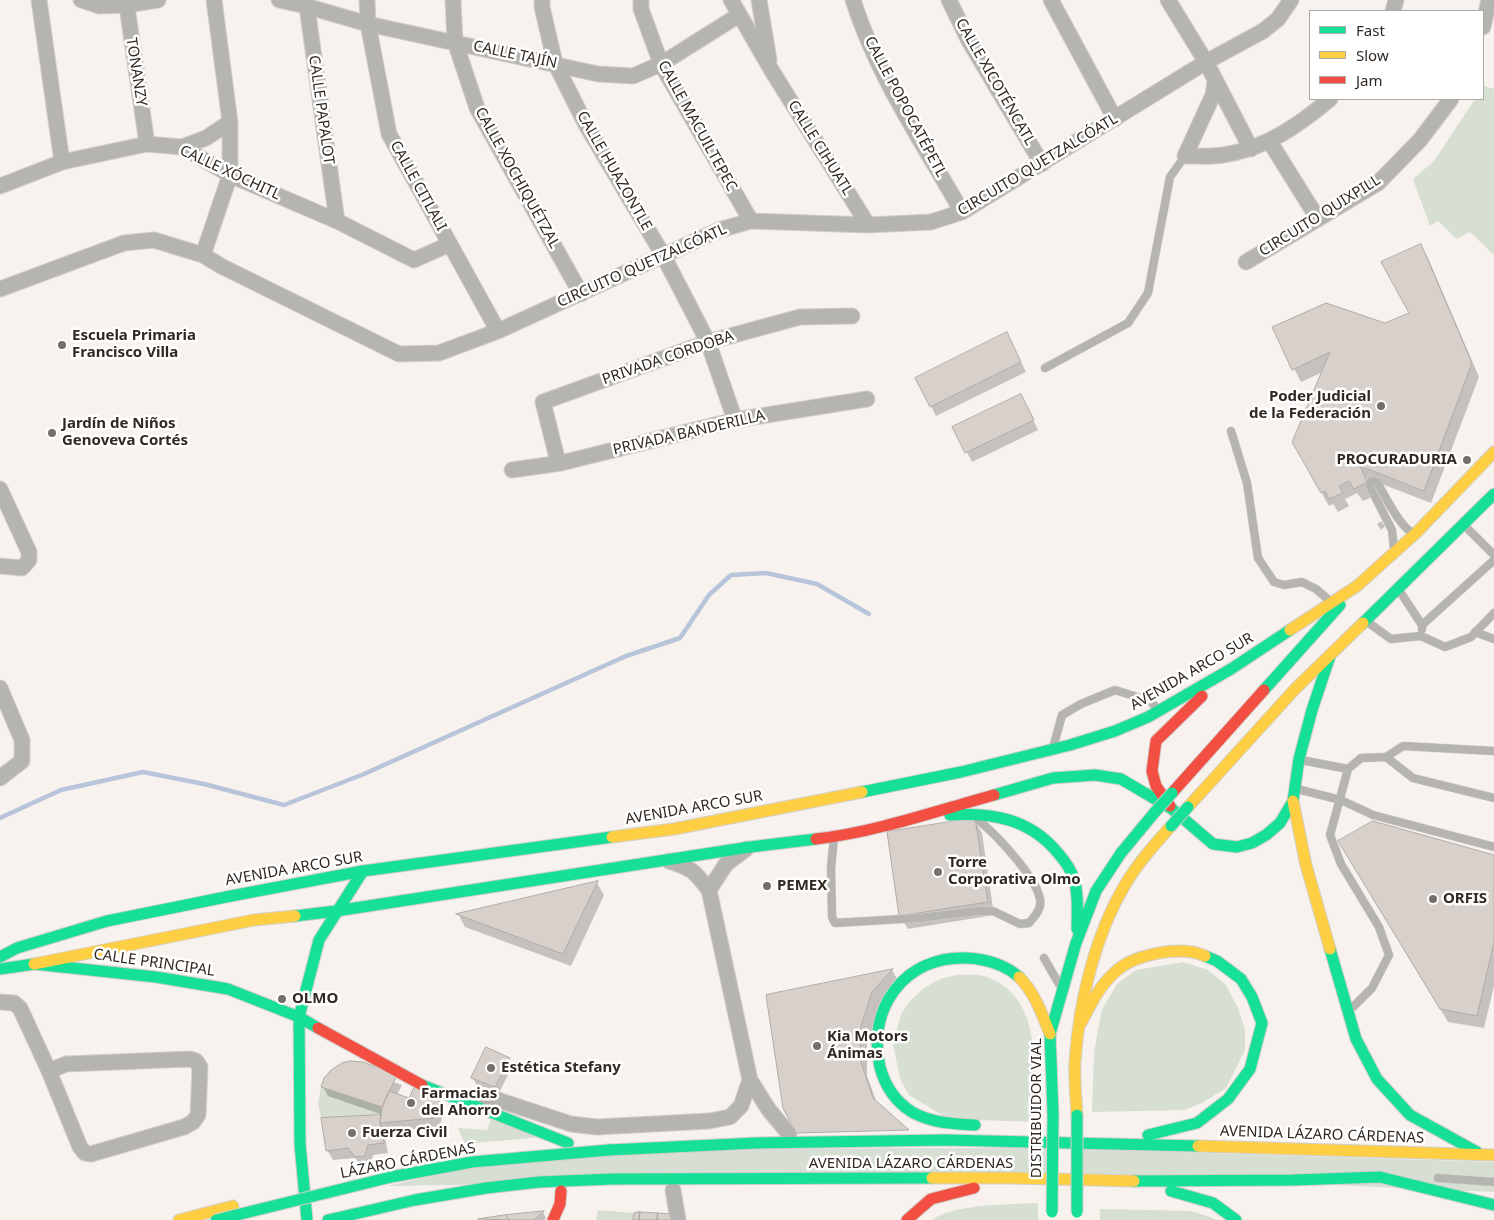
<!DOCTYPE html>
<html>
<head>
<meta charset="utf-8">
<style>
	body { margin:0 }
	#map { position:relative; width:1494px; height:1220px; overflow:hidden; background:#f7f2ee; font-family:"Noto Sans",sans-serif }
	canvas { display:block }
	.legend { position:absolute; left:1309px; top:10px; width:175px; height:90px; box-sizing:border-box; background:#fff; border:1px solid #ada9a6; margin:0; padding:6px 9px; list-style:none; font-size:15px; color:#312821 }
	.legend li { display:flex; align-items:center; gap:10px; height:25px }
	.legend b { width:25px; border:1px solid #ada9a6 }
</style>
</head>
<body>
<div id="map">
<canvas width="1494" height="1220"></canvas>
<ul class="legend">
<li><b style="height:6px;background:#16e098"></b>Fast</li>
<li><b style="height:6px;background:#ffcf43"></b>Slow</li>
<li><b style="height:6px;background:#f24e42"></b>Jam</li>
</ul>
</div>
<script>
const c = document.querySelector('canvas').getContext('2d');
c.lineJoin = 'round';
function paint(path, color) {
  c.fillStyle = color;
  c.fill(path, 'evenodd');
}
function trace(path, color, width, dash) {
  c.strokeStyle = color;
  c.lineWidth = width;
  c.lineCap = dash ? 'butt' : 'round';
  c.setLineDash(dash || []);
  c.stroke(path);
}
function drawText(font, color, halo, rows, align = 'center') {
  c.font = font + ' "Noto Sans",sans-serif';
  c.lineWidth = 5;
  c.setLineDash([]);
  c.textBaseline = 'middle';
  c.strokeStyle = halo;
  c.fillStyle = color;
  for (const [text, x, y, turn = 0] of rows) {
    c.save();
    c.translate(x, y);
    c.rotate((+turn || 0) * Math.PI / 180);
    c.textAlign = isNaN(turn) ? turn : align;
    if (halo) c.strokeText(text, 0, 0);
    c.fillText(text, 0, 0);
    c.restore();
  }
}
paint(new Path2D(`
	M1484,86L1494,89V255L1470,232L1457,239L1438,221L1430,226L1413,179L1434,161L1475,99H1483Z
	M1183,962L1208,970L1226,985L1238,1008L1245,1029V1050L1226,1088L1202,1103L1185,1110L1092,1112L1094,1052L1102,1009L1117,984L1136,970Z
	M956,975C964,975 972,974 979,975C1045,990 1034,1070 1034,1122L948,1119L909,1095L900,1079L893,1044L901,1014L910,1001L924,988L940,979Z
	M321,1087L382,1107L381,1115L321,1118L318,1103Z
	M493,1113L541,1137L465,1144L458,1128L487,1130Z
	M1047,1148V1175L387,1186L552,1149Z
	M1082,1149L1494,1162V1192L1082,1174Z
	M1038,1203V1220H932C956,1203 1008,1205 1038,1203Z
	M1100,1209L1191,1211L1213,1218L1216,1220H1100Z
	M598,1210L634,1213L633,1220H596Z`), '#d7ded2');
paint(new Path2D(`
	M1420,245L1428,258L1479,377L1431,503L1366,478L1374,496L1363,501L1357,493L1345,499L1349,506L1338,512L1333,504L1329,506L1293,442L1323,372L1301,382L1273,328L1385,324L1411,314Z
	M1012,344L1026,372L936,416L931,406Z
	M1026,405L1038,430L972,462L954,427Z
	M1381,521L1385,526L1381,530L1377,524Z
	M974,820L982,833L994,915L908,929L900,916Z
	M1347,854L1494,856V986L1484,1028L1448,1022Z
	M597,883L604,895L571,966L465,927L458,914Z
	M892,970L899,982L867,1043V1076L877,1103L768,996Z
	M509,1059L513,1065L499,1093L476,1084L473,1078Z
	M342,1064L402,1085L397,1095L409,1100L439,1099L445,1109L439,1127L384,1132L388,1153L373,1155L370,1165L362,1166L355,1158L333,1160L327,1150L386,1116L328,1096L323,1087Z
	M543,1212L546,1218L544,1220H483Z`), '#0003');
trace(new Path2D(`
	M0,818L61,790L143,772L204,784L284,805L364,774L626,656L680,638L709,595L731,575L766,573L817,584L869,614`), '#b7c4d9', 4.5);
const building = new Path2D(`
	M1421,244L1472,363L1424,491L1360,466L1367,482L1354,489L1349,481L1339,486L1343,493L1329,499L1325,491L1321,493L1292,442L1330,352L1292,370L1272,327L1326,303L1385,323L1409,313L1381,262Z
	M1007,332L1021,362L930,407L915,378Z
	M1021,394L1034,420L965,453L952,427Z
	M975,818L988,902L899,916L887,832Z
	M1373,821L1494,855V942L1477,1016L1440,1009L1338,841Z
	M598,881L563,954L456,914Z
	M893,969L872,992L860,1029L861,1062L873,1098L909,1130L796,1133L783,1108L766,995Z
	M486,1047L510,1058L495,1087L471,1078Z
	M350,1061L363,1062L397,1075L382,1107L321,1087L324,1078L331,1070L342,1063Z
	M414,1088L440,1098L434,1118L380,1123L382,1107L389,1091L409,1098Z
	M381,1115L380,1123L384,1143L368,1145L365,1156L355,1157L348,1148L326,1151L321,1118Z
	M544,1211L534,1220H509L506,1215Z
	M640,1212L639,1220H633L634,1213Z
	M640,1212L658,1213L657,1220H639Z
	M658,1213L673,1214V1220H657Z
	M506,1215L509,1220L478,1219Z`);
paint(building, '#d8d1cb');
trace(building, '#b1aaa5', 1);
const lane = new Path2D(`
	M1045,368L1128,323L1148,293L1170,177L1185,156
	M1231,431L1247,483L1258,558L1274,582L1284,585L1302,582L1316,589L1331,602
	M1464,525L1494,555
	M1394,549L1392,530L1369,485L1370,482L1374,481L1377,482C1384,494 1401,530 1414,533
	M1399,590L1422,625V629
	M1366,621L1391,639L1421,636L1445,647L1471,637L1494,613
	M1422,625L1494,560
	M1475,632L1494,639
	M1053,748L1062,715L1081,704L1115,690L1150,701L1158,709
	M1386,757L1413,778L1494,798
	M1301,760L1348,769
	M1297,789L1341,800L1373,815L1494,847
	M834,837L831,868L832,917L835,923L918,918L979,911H993L1020,924L1029,923C1035,916 1042,909 1040,899C1036,877 996,834 978,820
	M1044,958L1059,984
	M1353,1007L1372,988L1389,955L1379,927L1341,864L1330,835L1348,769L1361,758L1386,757L1403,746L1494,751
	M1438,1178L1494,1182`);
const street = new Path2D(`
	M39,0L62,162
	M81,0L99,6L126,5L158,0
	M126,0L147,144
	M279,0L306,6L368,24L598,74L633,76L661,64L739,15
	M306,0L337,221
	M367,0L368,24L389,134L498,331
	M453,0L455,42L477,108L581,294
	M542,0V7L555,63L586,125L663,255L708,342L735,420
	M641,0V9L661,64L751,221
	M731,0L772,71L868,225
	M759,0L769,60
	M853,0C877,76 923,143 962,212
	M949,0L969,41L1042,164
	M1051,0L1115,119
	M1168,0L1206,62L1251,149
	M1393,11L1396,0
	M1483,27L1489,0
	M1215,82L1213,95L1185,156C1197,156 1211,157 1223,155C1265,149 1299,125 1330,99
	M1270,142L1318,219
	M182,147L206,138L230,122
	M0,186L62,162L147,144L182,147L230,175L337,221L414,260L450,244
	M203,255L230,175V122L214,0
	M1246,262L1378,183L1420,140L1451,99
	M0,289L124,243L154,240L203,255L221,266L399,354L439,353L498,331L719,230L751,221L868,225L931,222L962,212L1206,62L1263,31L1278,19L1291,0
	M561,463L557,458L543,402L708,342L800,317L852,316
	M512,470L561,463L735,420L867,399
	M0,489L29,552V560L22,568L0,566
	M0,688L22,740V761L0,778
	M669,861C692,868 695,872 709,890L750,1080L769,1110L789,1134
	M709,890L726,864L746,849
	M0,1002L14,1003L20,1008L49,1071L80,1147L85,1153L91,1154L184,1127L193,1122L198,1115L200,1067L196,1061L190,1059L66,1064L49,1071
	M475,1106L484,1100L495,1099L571,1124L597,1127L709,1121L730,1117L741,1106L750,1080
	M673,1190L678,1220`);
const fast = new Path2D(`
	M1363,623L1494,494
	M1264,690L1340,605
	M862,792L961,772L1070,745L1115,731L1148,717L1231,669L1290,630
	M994,795L1053,778L1095,775L1121,779L1172,809L1213,844L1237,847L1252,843L1266,835L1280,823L1293,801L1299,759L1312,710L1330,656
	M950,815C992,812 1030,819 1058,853C1064,860 1071,869 1074,879C1079,895 1077,913 1077,929
	M295,916L336,911L750,847L816,839
	M1330,949L1356,1039L1377,1079L1410,1115L1477,1152
	M0,957L17,948L107,921L231,896L363,871L612,837
	M0,969L34,964L156,977L228,989L299,1017L318,1028
	M422,1085L568,1143
	M1053,1113L1050,1034L1076,943L1096,891L1121,853L1155,812
	M975,1125C954,1124 931,1123 912,1112C896,1102 885,1086 880,1067C866,1009 905,955 967,958C986,959 1004,964 1019,977
	M1148,1135L1197,1123L1228,1099L1250,1069L1262,1023L1252,997L1241,979L1217,961L1205,956
	M609,1150L756,1143L946,1140L1198,1146
	M1134,1181L1294,1180L1380,1177L1494,1205
	M1171,1191L1213,1203L1236,1220
	M307,1220L300,1144L299,1017L319,940L363,871
	M328,1220L415,1200L486,1188L539,1182L612,1179L932,1178`);
const slow = new Path2D(`
	M1290,630L1357,586L1416,533L1494,452
	M1293,801L1306,865L1330,949
	M1188,807L1295,689L1363,623
	M612,837L674,829L862,792
	M34,964L254,920L295,916
	M1019,977C1035,993 1042,1014 1050,1034
	M1081,1023C1090,1006 1098,988 1113,974C1132,954 1180,945 1205,956
	M1077,1115C1076,1097 1074,1079 1075,1062C1079,1001 1095,935 1126,883C1139,862 1155,844 1171,826
	M1198,1146L1494,1155
	M932,1178H1012L1134,1181
	M179,1220L233,1206`);
const jam = new Path2D(`
	M1172,793L1264,690
	M1170,806L1156,786L1152,771L1156,741L1202,696
	M816,839C876,832 936,811 994,795
	M318,1028L422,1085
	M553,1220L560,1204L561,1191
	M907,1220L931,1199L974,1188`);
trace(lane, '#d3ceca', 9);
trace(street, '#d3ceca', 17);
trace(fast, '#d3ceca', 13);
trace(slow, '#d3ceca', 13);
trace(jam, '#d3ceca', 13);
trace(lane, '#b6b4b0', 8);
trace(street, '#b6b4b0', 15);
trace(fast, '#16e098', 11);
trace(slow, '#ffcf43', 11);
trace(jam, '#f24e42', 11);
const fastBridge = new Path2D(`
	M1155,812L1172,793
	M1171,826L1188,807
	M1077,1115V1212
	M1052,1212L1053,1113
	M216,1220L391,1177L472,1162L609,1150`);
trace(fastBridge, '#d3ceca', 13, []);
trace(fastBridge, '#16e098', 11);
for (const [x, y, r, color] of [
	[62,345,5,"#766f69"],
	[1381,406,5,"#766f69"],
	[52,433,5,"#766f69"],
	[1467,460,5,"#766f69"],
	[938,872,5,"#766f69"],
	[767,886,5,"#766f69"],
	[1433,899,5,"#766f69"],
	[282,999,5,"#766f69"],
	[817,1046,5,"#766f69"],
	[491,1068,5,"#766f69"],
	[411,1103,5,"#766f69"],
	[352,1133,5,"#766f69"]
]) {
  const dot = new Path2D();
  dot.arc(x, y, r, 0, 2 * Math.PI);
  c.fillStyle = color;
  c.fill(dot);
  trace(dot, '#fff', 2);
}
drawText('15px', '#312821', '#fff', [
	["CALLE TAJÍN",515,55,12],
	["TONANZY",136,72,81],
	["CALLE XICOTÉNCATL",995,82,60],
	["CALLE POPOCATÉPETL",905,107,62],
	["CALLE PAPALOT",321,110,82],
	["CALLE MACUILTEPEC",697,126,61],
	["CALLE CIHUATL",820,148,58],
	["CIRCUITO QUETZALCÓATL",1038,165,-31],
	["CALLE HUAZONTLE",614,171,60],
	["CALLE XÓCHITL",230,173,25],
	["CALLE XOCHIQUÉTZAL",517,178,61],
	["CALLE CITLALI",418,186,61],
	["CIRCUITO QUIXPILL",1320,216,-32],
	["CIRCUITO QUETZALCÓATL",642,266,-24],
	["PRIVADA CORDOBA",668,358,-19],
	["PRIVADA BANDERILLA",689,433,-13],
	["AVENIDA ARCO SUR",1192,672,-30],
	["AVENIDA ARCO SUR",694,808,-10],
	["AVENIDA ARCO SUR",294,869,-10],
	["CALLE PRINCIPAL",154,963,8],
	["DISTRIBUIDOR VIAL",1037,1108,-90],
	["AVENIDA LÁZARO CÁRDENAS",1322,1135,2],
	["LÁZARO CÁRDENAS",408,1161,-11],
	["AVENIDA LÁZARO CÁRDENAS",911,1164]
]);
drawText('bold 15px', '#312821', '#fff', [
	["Escuela Primaria",72,336],
	["Francisco Villa",72,353],
	["Poder Judicial",1371,397,"right"],
	["de la Federación",1371,414,"right"],
	["Jardín de Niños",62,424],
	["Genoveva Cortés",62,441],
	["PROCURADURIA",1457,460,"right"],
	["Torre",948,863],
	["Corporativa Olmo",948,880],
	["PEMEX",777,886],
	["ORFIS",1443,899],
	["OLMO",292,999],
	["Kia Motors",827,1037],
	["Ánimas",827,1054],
	["Estética Stefany",501,1068],
	["Farmacias",421,1094],
	["del Ahorro",421,1111],
	["Fuerza Civil",362,1133]
], 'left');
</script>
</body>
</html>
